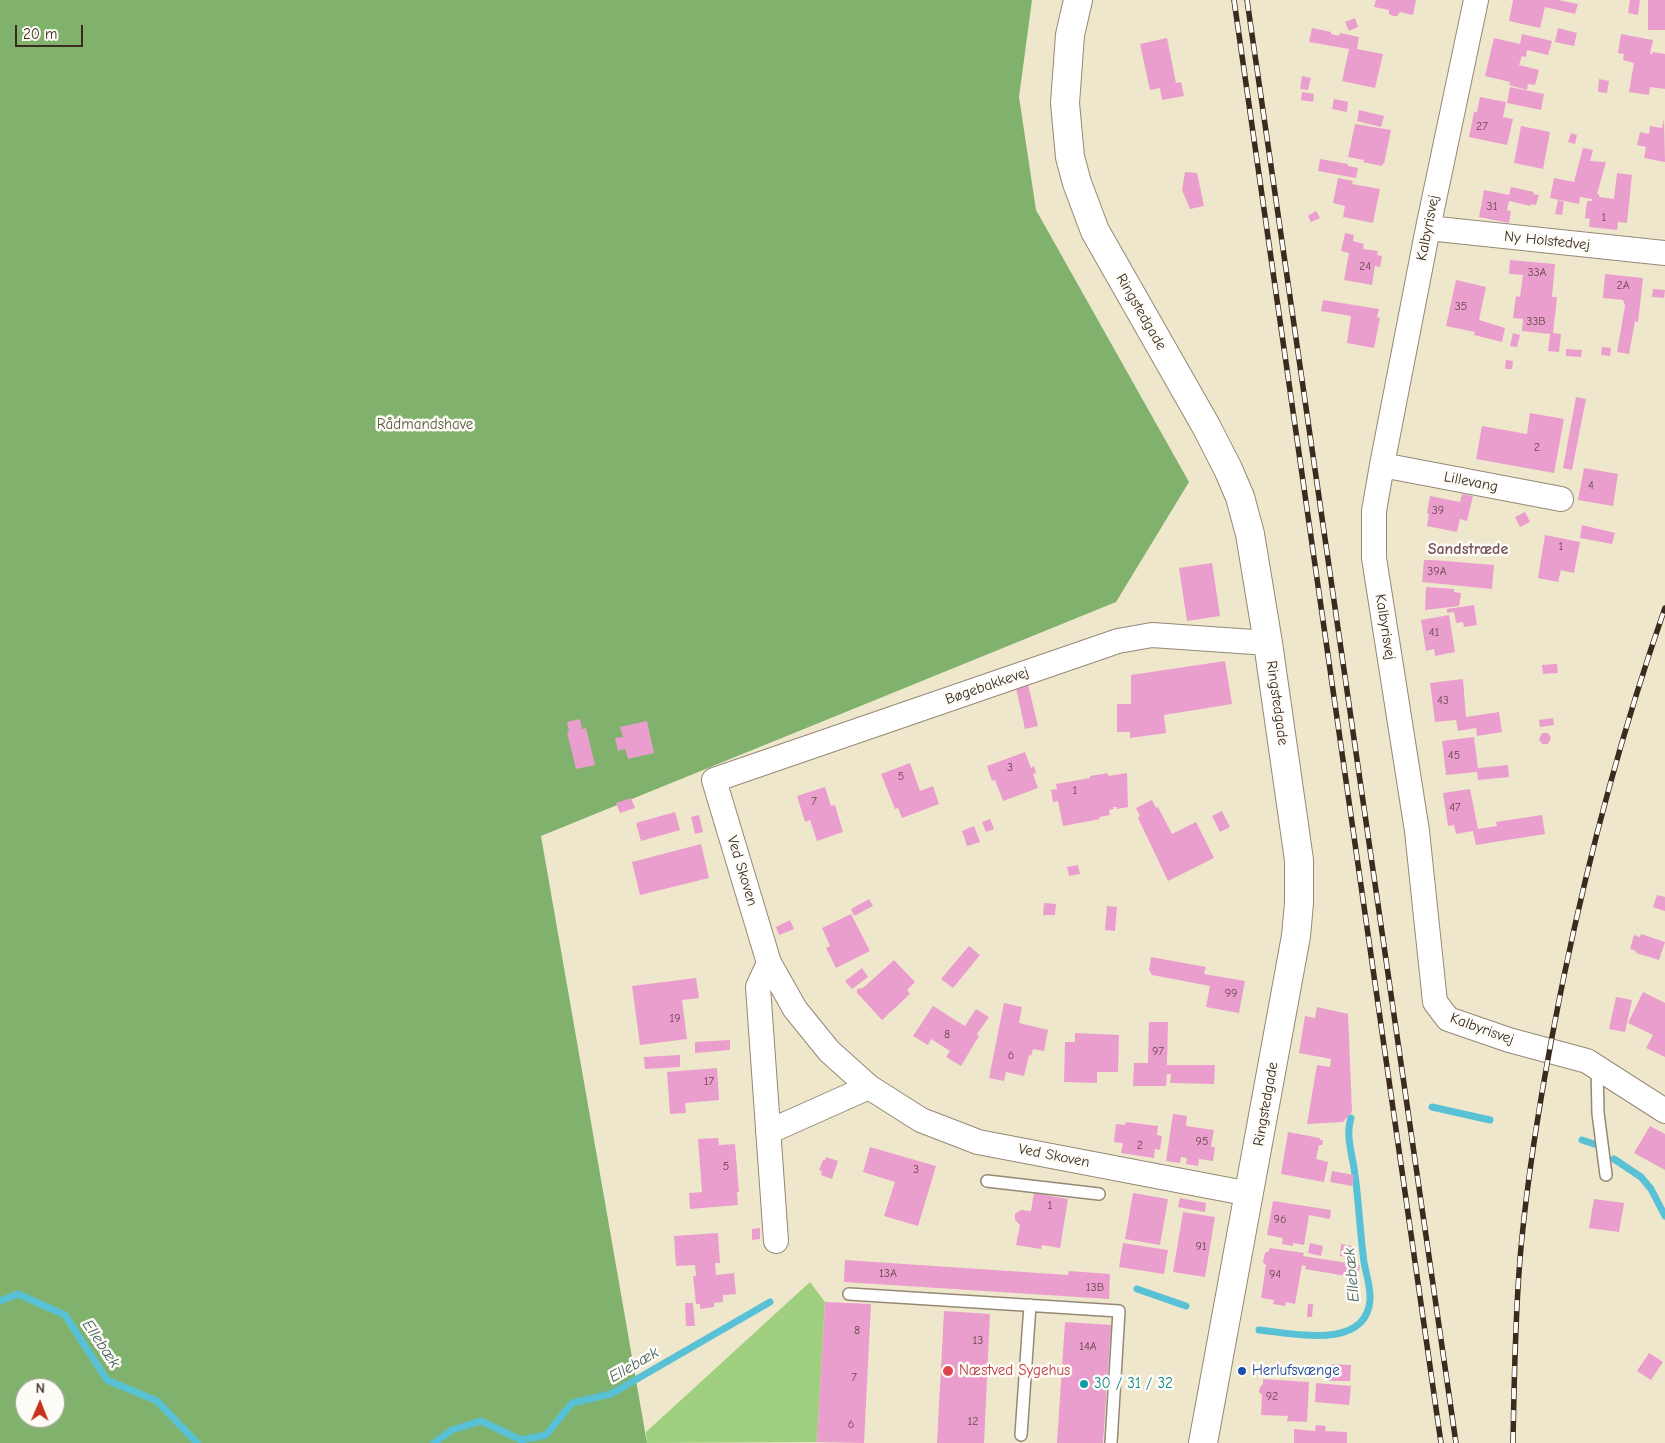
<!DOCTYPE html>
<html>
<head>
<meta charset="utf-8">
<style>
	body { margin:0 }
	#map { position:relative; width:1665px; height:1443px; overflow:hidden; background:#efe7cc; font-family:"Comic Neue",sans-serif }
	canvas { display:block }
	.north { position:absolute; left:15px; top:1378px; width:50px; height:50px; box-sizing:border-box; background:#fdfcf7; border:1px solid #afa8a0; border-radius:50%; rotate:1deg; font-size:14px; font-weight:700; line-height:20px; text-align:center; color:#3b2a1e }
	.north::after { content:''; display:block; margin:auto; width:18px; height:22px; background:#c8321e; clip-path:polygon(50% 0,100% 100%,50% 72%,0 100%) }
	.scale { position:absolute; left:15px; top:25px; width:68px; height:22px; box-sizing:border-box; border:2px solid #3b2a1e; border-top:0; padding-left:6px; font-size:15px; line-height:18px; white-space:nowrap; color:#3b2a1e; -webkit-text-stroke:4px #fdfcf7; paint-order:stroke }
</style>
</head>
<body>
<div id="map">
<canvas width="1665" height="1443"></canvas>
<div class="north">N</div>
<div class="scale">20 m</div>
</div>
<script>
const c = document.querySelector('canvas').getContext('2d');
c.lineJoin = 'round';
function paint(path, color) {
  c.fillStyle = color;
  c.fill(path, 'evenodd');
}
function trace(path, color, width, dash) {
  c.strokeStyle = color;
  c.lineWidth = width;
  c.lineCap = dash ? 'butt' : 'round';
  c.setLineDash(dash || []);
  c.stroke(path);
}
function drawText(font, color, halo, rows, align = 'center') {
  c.font = font + ' "Comic Neue",sans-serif';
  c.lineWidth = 5;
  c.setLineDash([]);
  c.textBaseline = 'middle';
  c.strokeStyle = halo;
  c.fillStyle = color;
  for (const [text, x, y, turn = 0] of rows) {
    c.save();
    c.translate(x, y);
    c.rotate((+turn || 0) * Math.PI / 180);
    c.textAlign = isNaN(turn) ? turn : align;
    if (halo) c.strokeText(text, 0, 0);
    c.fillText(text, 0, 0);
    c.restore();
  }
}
paint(new Path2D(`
	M810,1282L825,1302L817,1442L647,1443L646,1432Z`), '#a0d07f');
paint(new Path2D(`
	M0,0H1032L1019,97L1036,210L1189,482L1116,602L541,836L647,1443H0ZM25,1388H55V1418H25Z`), '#80b26e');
trace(new Path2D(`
	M1432,1107L1490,1120
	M1582,1140L1594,1144
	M1614,1159L1641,1177L1651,1189L1665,1216
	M1137,1289L1186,1306
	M0,1301L18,1294L65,1315L107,1380L157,1401L197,1443
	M1259,1330C1292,1333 1366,1351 1370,1300C1371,1288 1366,1274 1364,1262C1360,1233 1359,1204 1355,1175C1353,1157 1345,1135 1351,1118
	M434,1443L452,1430L481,1421L521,1440L546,1435L572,1403L611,1394L770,1302`), '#59c1d6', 7);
paint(new Path2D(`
	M1376,0H1416L1413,15L1400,12L1397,16H1393L1389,14V10L1374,7Z
	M1513,0H1558L1578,4L1575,14L1545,7L1540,28L1509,21Z
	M1630,0H1640L1638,15L1628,13Z
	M1648,0H1665V30H1648Z
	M1355,18L1358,27L1349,31L1345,22Z
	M1312,28L1331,32V34L1339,36L1340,33L1359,37L1357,49L1383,54L1375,88L1342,81L1349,49L1309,42Z
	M1558,28L1577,33L1574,46L1555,42Z
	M1522,34L1552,41L1548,55L1527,50L1526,57L1522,56L1519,65L1539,70L1535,85L1528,84L1527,90L1509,85L1510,82L1485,76L1494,38L1520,44Z
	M1621,34L1653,40L1650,54H1652L1653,52L1665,54V89L1650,87L1649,95L1629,92L1634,63L1623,60L1624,54L1618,53Z
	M1167,38L1176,83L1181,82L1184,96L1162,100L1160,88L1150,90L1140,44Z
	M1302,76L1311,78L1308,90L1300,89Z
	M1599,79L1609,81L1607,93L1598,92Z
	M1510,87L1544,94L1541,110L1507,103Z
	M1302,92L1314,94L1313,102L1301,100Z
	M1480,97L1506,102L1503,117L1513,119L1507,145L1469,137L1474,112H1477Z
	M1334,99L1348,102L1347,112L1332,109Z
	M1359,110L1384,116L1381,127L1357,121Z
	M1664,119L1665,162L1644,158L1646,147L1637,145L1640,132L1649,134L1650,126L1662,128Z
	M1355,124L1391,130L1384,164L1383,163L1382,166L1363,162L1364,160L1348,157Z
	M1521,126L1550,132L1543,169L1514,163Z
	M1571,133L1577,135L1575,144L1568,142Z
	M1583,148L1593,150L1590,161L1606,162L1597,194H1599V197L1614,199L1617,173L1632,175L1627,223L1618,222L1617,230L1589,227L1590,219L1585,218L1587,201H1592V199L1580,197L1579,204L1550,198L1554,178L1574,182Z
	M1320,159L1348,164V166L1358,168L1356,178L1318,171Z
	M1185,172L1197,173L1204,206L1190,209L1182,190Z
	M1338,178L1353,181L1352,184L1380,189L1373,223L1343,217L1345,206L1333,203Z
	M1511,187L1534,192L1533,194L1539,195L1536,205L1531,204V206L1509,201L1507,210L1511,211L1509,223L1479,217L1484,190L1509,195Z
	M1558,200L1564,202L1562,215L1555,214Z
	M1316,211L1320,218L1311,222L1308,216Z
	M1345,233L1354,235L1353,241L1364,244L1363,249L1378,251L1377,255L1382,256L1380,267L1375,266L1372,285L1344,280L1349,253L1341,251Z
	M1510,260L1555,264L1552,297H1557L1553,333L1561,334L1559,352L1548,351L1550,334L1522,331L1523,319L1513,318L1516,296L1520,297L1523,275L1509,274Z
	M1605,274L1643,278L1638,322L1635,321L1629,354L1617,352L1625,306L1623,300L1603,298Z
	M1456,280L1486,287L1479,320L1505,328L1502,342L1474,335L1475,332L1446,326Z
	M1653,289L1665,290L1664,298L1652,297Z
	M1323,300L1379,309L1377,317L1380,318L1374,348L1347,343L1351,316L1321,311Z
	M1513,333L1520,335L1517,347L1510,346Z
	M1602,347L1611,348L1610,356L1601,355Z
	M1566,349L1582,350L1581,357L1566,356Z
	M1506,360L1513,361L1512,369H1505Z
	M1576,397L1586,399L1572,470L1563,468Z
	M1530,413L1564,419L1554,473L1476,459L1482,426L1527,434Z
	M1584,468L1618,474L1613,506L1578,500Z
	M1462,494L1473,496L1467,521L1460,519L1457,532L1427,526L1429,514L1427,513L1430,496L1460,502Z
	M1525,512L1530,522L1520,527L1515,517Z
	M1582,525L1615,533L1612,544L1580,538Z
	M1545,535L1580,542L1574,573L1561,570L1558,582L1538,578Z
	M1424,560H1432L1494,565L1492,589L1422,582Z
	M1212,563L1220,616L1187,621L1179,568Z
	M1426,587L1454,589V592L1461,593L1459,606L1425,610Z
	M1474,605L1477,625L1464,627L1463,622L1456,623L1454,612L1447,613V609Z
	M1449,615L1455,652L1435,656L1434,649L1426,651L1421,620Z
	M1225,661L1232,704L1164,715L1166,733L1130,738V732H1117V704H1131V675Z
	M1557,664L1558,673L1543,674L1542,665Z
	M1463,679L1466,717L1499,712L1502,732L1477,736L1476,728L1458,731L1456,720L1435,722L1430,683Z
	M1028,685L1038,726L1025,729L1016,688Z
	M1553,718L1554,725L1540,727L1539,720Z
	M580,719L582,729L586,728L595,765L576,769L567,732H569L567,722Z
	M647,721L654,753L628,759L625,749L618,751L615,738L623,737L620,727Z
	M1542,733H1548L1551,738L1548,744H1542L1539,739Z
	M1474,737L1478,768L1508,765L1509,777L1478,780L1477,772L1446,775L1442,741Z
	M1025,752L1031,768L1034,766L1036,773L1033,774L1038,788L1003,801L995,780L992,781L987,766Z
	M910,763L920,791L933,786L939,804L902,818L898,808L895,809L881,774Z
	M1108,773V776L1127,773L1128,807L1117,809V807H1113L1114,809L1109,810L1110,815L1099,817L1100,819L1063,826L1058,801L1053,802L1051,790L1057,789L1056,784L1090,778V776Z
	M825,787L831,806L835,805L843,832L817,841L810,820L805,822L797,796Z
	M1470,789L1478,829L1497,826L1496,822L1542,815L1545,834L1476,845L1473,831L1456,834L1454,825L1448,826L1443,793Z
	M631,798L635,808L620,813L616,803Z
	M1152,800L1156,808L1158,807L1172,834L1196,822L1214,858L1168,881L1138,818L1140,816L1136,808Z
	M1222,811L1230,827L1220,832L1212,816Z
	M675,812L680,830L641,841L636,823Z
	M699,815L703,832L695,834L691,817Z
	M990,819L994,829L986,832L982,822Z
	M974,826L980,842L967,846L962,831Z
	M701,844L709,878L640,895L632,862Z
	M1078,865L1080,874L1069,876L1067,867Z
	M1657,895L1665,897V911L1653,907Z
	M869,899L873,906L854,916L851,909Z
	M1044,903L1056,904L1055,915H1043Z
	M1107,906L1117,907L1115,931L1105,930Z
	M851,914L870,951L836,968L826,948L830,946L822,928Z
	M790,920L794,929L779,935L776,927Z
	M1641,934L1665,942L1659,960L1636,953V951L1630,949L1634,935L1640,937Z
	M969,946L980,955L953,988L941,979Z
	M1151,957L1206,967L1204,974L1245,981L1239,1013L1206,1007L1210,986L1152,975L1149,970Z
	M894,960L915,982L907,990L910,994L882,1020L857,993V989L863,988Z
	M862,968L868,977L852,989L845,981Z
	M696,978L699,998L682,1000L687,1039L640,1045L632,986Z
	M1643,992L1665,1003V1057L1646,1048L1653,1035L1628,1023Z
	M1616,997L1632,1000L1625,1032L1609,1029Z
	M1004,1003L1022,1007L1019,1023L1048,1030L1044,1051L1033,1049L1031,1056L1029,1055L1024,1076L1006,1072L1004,1081L989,1078Z
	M933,1006L965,1026L976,1009L989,1017L977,1034L979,1036L961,1066L946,1057L950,1051L931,1039L928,1045L913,1036Z
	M1317,1007L1348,1014L1352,1112L1343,1122L1307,1124L1317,1065L1330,1067L1331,1059L1299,1053L1305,1016L1315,1018Z
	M1149,1022H1168L1167,1065H1215L1214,1084L1170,1083L1171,1074H1167L1166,1086H1133L1134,1063H1148Z
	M1075,1033L1119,1035L1118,1072H1097V1083L1064,1082L1065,1042H1075Z
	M730,1040V1050L695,1053V1042Z
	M680,1055V1067L645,1069L644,1057Z
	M717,1068L719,1100L685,1103L686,1113L670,1114L667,1072Z
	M1173,1114L1187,1116L1186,1126L1214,1130L1211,1147H1215L1213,1161L1199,1159L1198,1166L1186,1164L1187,1158L1181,1157L1180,1163L1166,1161Z
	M1126,1122L1158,1126L1157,1135L1162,1136L1160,1150L1155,1149L1154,1158L1121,1153L1123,1143L1114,1142L1116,1124L1125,1125Z
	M1650,1126L1665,1134V1170L1634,1153Z
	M1288,1132L1320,1138V1140H1323L1322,1145H1319L1316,1159L1328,1162L1324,1182L1281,1174Z
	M718,1138L719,1145L735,1144L739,1192H737L738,1205L690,1209L689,1193L702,1192L698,1139Z
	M870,1147L936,1166L918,1226L884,1216L895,1182L863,1172Z
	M826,1157L838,1161L832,1179L821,1175L822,1171L819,1170L823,1160H825Z
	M1332,1171L1354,1175L1352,1186L1330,1182Z
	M1034,1193L1068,1199L1060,1248L1042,1245L1041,1249L1016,1245L1020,1225L1015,1220V1214L1021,1210L1031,1211Z
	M1133,1193L1168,1199L1160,1245L1125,1239Z
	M1180,1198L1206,1203L1205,1212L1178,1207Z
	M1594,1199L1624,1203L1619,1232L1589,1228Z
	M1273,1201L1331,1210L1330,1219L1309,1215L1304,1245L1293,1243V1246L1282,1244L1283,1238L1267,1235Z
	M1183,1212L1215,1217L1205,1277L1173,1272Z
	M760,1228V1239L752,1240V1229Z
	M718,1233L720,1263H715L716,1275L734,1273L736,1294L723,1295V1302L714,1303V1307L700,1309V1304H696L693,1276H696L695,1265L676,1266L674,1236Z
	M1123,1243L1168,1250L1164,1274L1119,1267Z
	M1310,1243L1323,1246L1321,1256L1308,1253Z
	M1341,1244L1352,1246L1350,1257L1340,1256Z
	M1270,1248L1304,1253L1303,1256L1360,1265L1358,1278L1305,1269L1306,1266L1302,1265L1295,1304L1286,1302L1285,1306L1273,1304L1274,1300L1261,1298L1266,1265L1263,1262L1265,1253L1269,1251Z
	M845,1260L1068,1275L1069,1271L1110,1274L1109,1299L844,1282Z
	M825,1302L871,1304L864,1443L817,1442Z
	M685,1303H693L695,1326H686Z
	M1308,1304H1313L1312,1317H1307Z
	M944,1311L990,1314L984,1443H937Z
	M1065,1322L1111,1325L1103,1443H1057Z
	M1649,1353L1663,1362L1651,1380L1637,1371Z
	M1330,1364L1351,1365L1350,1381H1329Z
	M1263,1379L1309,1382L1307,1422L1287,1421L1288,1416L1261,1415L1262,1395L1259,1392L1260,1387L1263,1384Z
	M1316,1383L1351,1386L1349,1405L1315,1402Z
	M1316,1425L1326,1426L1325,1431L1347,1432V1443H1294V1429L1315,1431Z`), '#ea9ecd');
const service = new Path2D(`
	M1597,1068L1598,1113L1606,1175
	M987,1181L1099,1194
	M849,1294L1119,1311L1111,1443
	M1021,1435L1030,1305`);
const minor = new Path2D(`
	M1476,0L1428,228L1382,465L1374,511V558L1417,831L1435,1002L1448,1019L1509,1040L1587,1061L1665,1111
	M1428,228L1665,253
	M1382,465L1561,499
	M769,963L758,987L776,1241
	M768,1132L869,1087
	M1250,1194L978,1142L921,1120L869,1087L829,1051L795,1009L769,963L714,780L1118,641L1152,635L1268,643`);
const tertiary = new Path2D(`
	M1078,0L1070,35L1065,103L1070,157L1077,183L1095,231L1206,426L1228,469L1240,497L1250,534L1268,643L1299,860V903L1296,936L1203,1443`);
trace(service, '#958875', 14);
trace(minor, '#958875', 26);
trace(tertiary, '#958875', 30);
trace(service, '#fff', 11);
trace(minor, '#fff', 24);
trace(tertiary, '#fff', 28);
const rail = new Path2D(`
	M1234,0L1441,1443
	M1247,0L1456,1443
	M1513,1443C1514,1382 1515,1320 1520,1259C1528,1164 1545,1069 1564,976C1590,851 1623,728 1665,608`);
trace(rail, '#3b2a1e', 5.5);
trace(rail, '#fdfcf7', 4, [11]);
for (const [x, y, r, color] of [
	[948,1371,6,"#e0444e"],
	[1242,1371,5,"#1a4fb4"],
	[1084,1384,5,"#0f9aa8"]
]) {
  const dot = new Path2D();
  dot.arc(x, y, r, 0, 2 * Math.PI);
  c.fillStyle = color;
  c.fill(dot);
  trace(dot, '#fdfcf7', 2);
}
drawText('12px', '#67474a', null, [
	["27",1482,127],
	["31",1492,207],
	["1",1604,218],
	["24",1365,267],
	["33A",1537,273],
	["2A",1623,286],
	["35",1461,307],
	["33B",1536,322],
	["2",1537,448],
	["4",1591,486],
	["39",1438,511],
	["1",1561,547],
	["39A",1437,572],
	["41",1434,633],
	["43",1443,701],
	["45",1454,756],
	["3",1010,768],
	["5",901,777],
	["1",1075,791],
	["7",814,802],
	["47",1455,808],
	["99",1231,994],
	["19",675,1019],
	["8",947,1035],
	["97",1158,1052],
	["6",1011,1056],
	["17",709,1082],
	["95",1202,1142],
	["2",1140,1146],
	["5",726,1167],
	["3",916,1170],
	["1",1050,1206],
	["96",1280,1220],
	["91",1201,1247],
	["13A",888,1274],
	["94",1275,1275],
	["13B",1095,1288],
	["8",857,1331],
	["13",978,1341],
	["14A",1088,1347],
	["7",854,1378],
	["92",1272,1397],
	["12",973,1422],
	["6",851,1425]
]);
drawText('15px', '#3b2a1e', '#fdfcf7', [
	["Kalbyrisvej",1428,228,-79],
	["Ny Holstedvej",1547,241,6],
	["Ringstedgade",1141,312,60],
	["Lillevang",1471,482,11],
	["Kalbyrisvej",1385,627,81],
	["Bøgebakkevej",987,686,-19],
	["Ringstedgade",1277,703,82],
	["Ved Skoven",742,871,73],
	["Kalbyrisvej",1482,1029,20],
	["Ringstedgade",1266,1104,-80],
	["Ved Skoven",1054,1156,11]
]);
drawText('15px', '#595c3b', '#fdfcf7', [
	["Rådmandshave",425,425]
]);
drawText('15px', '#be3a42', '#fdfcf7', [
	["Næstved Sygehus",959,1371]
], 'left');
drawText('15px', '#164399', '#fdfcf7', [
	["Herlufsvænge",1252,1371]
], 'left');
drawText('15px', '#0d838f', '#fdfcf7', [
	["30 / 31 / 32",1094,1384]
], 'left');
drawText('bold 16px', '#78535b', '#fdfcf7', [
	["Sandstræde",1468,549]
]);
drawText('italic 16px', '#465f5e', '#fdfcf7', [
	["Ellebæk",1352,1275,-95],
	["Ellebæk",101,1344,56],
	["Ellebæk",634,1365,-30]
]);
</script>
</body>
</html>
